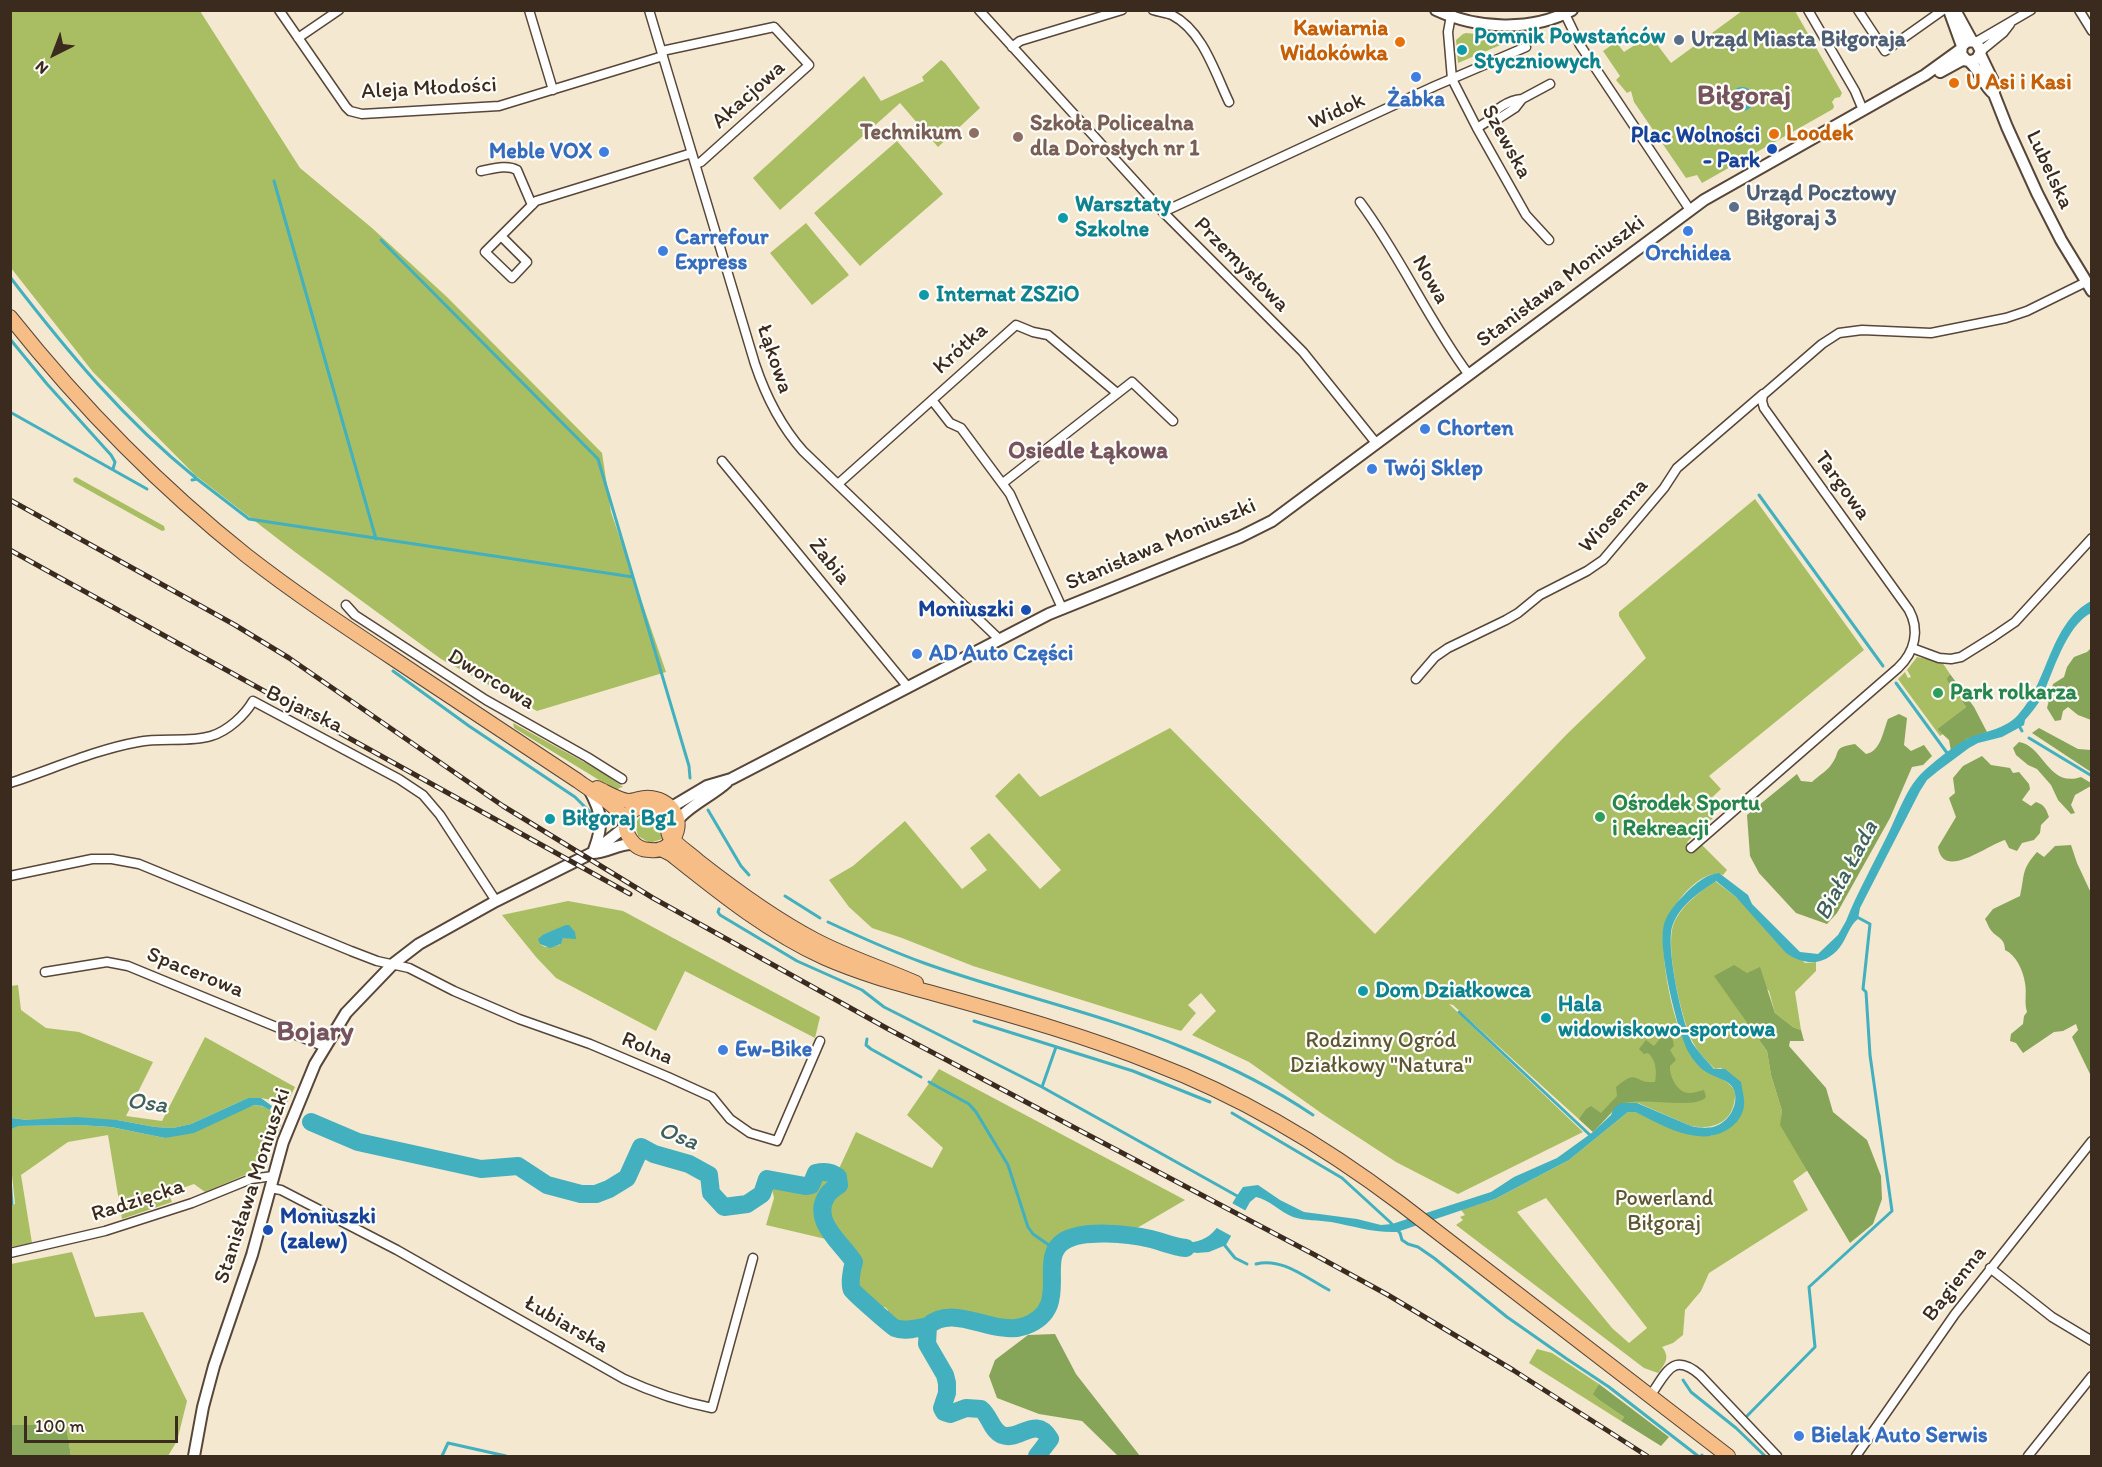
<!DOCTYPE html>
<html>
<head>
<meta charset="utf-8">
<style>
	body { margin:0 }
	#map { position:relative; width:2102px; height:1467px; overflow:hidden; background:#f4e8d0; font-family:Itim,sans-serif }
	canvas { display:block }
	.frame { position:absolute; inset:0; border:12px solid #3b2a1e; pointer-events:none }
	.north { position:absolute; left:24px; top:24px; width:60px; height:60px; -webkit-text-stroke:4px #fdfcf7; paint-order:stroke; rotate:222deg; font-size:16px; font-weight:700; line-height:24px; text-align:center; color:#3b2a1e }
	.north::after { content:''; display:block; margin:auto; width:21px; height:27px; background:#3b2a1e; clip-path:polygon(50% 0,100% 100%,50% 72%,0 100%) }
	.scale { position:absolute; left:24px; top:1416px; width:154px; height:27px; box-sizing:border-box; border:3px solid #3b2a1e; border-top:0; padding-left:8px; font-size:18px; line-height:21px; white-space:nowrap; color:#3b2a1e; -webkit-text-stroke:4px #fdfcf7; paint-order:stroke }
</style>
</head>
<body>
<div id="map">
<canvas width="2102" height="1467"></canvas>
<div class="frame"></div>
<div class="north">N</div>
<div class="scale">100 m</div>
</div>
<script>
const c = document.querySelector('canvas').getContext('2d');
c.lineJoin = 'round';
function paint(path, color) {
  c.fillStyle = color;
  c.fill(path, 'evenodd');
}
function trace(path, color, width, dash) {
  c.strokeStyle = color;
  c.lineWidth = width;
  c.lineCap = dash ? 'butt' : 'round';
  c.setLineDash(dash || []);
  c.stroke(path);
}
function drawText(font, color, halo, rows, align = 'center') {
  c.font = font + ' Itim,sans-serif';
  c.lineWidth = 4.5;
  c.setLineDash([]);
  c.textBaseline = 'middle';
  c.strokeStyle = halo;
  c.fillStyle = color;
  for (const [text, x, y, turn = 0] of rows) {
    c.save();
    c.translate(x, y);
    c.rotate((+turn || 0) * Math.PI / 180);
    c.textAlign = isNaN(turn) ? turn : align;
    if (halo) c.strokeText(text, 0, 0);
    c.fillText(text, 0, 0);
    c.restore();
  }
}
paint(new Path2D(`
	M10,11H200L300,168L372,228L447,297L602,453L611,512L666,672L537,711L441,659L295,552L195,475L93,372L11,268Z
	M1742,11H1795L1842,93L1840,97L1835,98L1832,102L1834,106L1833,109L1702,183L1697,175L1686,178L1634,102L1631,91L1627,93L1616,80L1620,76L1603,51L1616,42L1624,52L1650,35L1671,63Z
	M1466,33L1508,37L1510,41L1458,63L1456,40L1463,34Z
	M941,60L945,63L980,108L938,147L900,103L780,210L753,178L864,76L881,101L924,81L922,77Z
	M897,141L943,194L860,266L814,213Z
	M806,223L849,275L812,305L770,253Z
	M76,477L164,526L165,530L162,531L74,482L73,479Z
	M1755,499L1864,650L1709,776L1721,789L1703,806L1713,818L1687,842L1694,851L1702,845L1727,870L1723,875C1701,866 1666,911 1663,931C1662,968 1674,1039 1700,1066C1709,1076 1728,1078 1734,1090C1736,1094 1735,1099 1734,1103C1730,1124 1710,1130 1691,1126L1638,1103H1621L1593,1132L1453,1005L1449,1004L1583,1132L1458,1194L1396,1162L1324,1115L1249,1062L1192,1035L1216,1011L1201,993L1188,1005L1196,1013L1181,1031L973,966L902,938L872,928L849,907L829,880L853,866L905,821L962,889L987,870L970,848L989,833L1040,889L1061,870L995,796L1019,773L1040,797L1170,728L1375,934L1567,734L1646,658L1619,616V612Z
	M1917,657L1942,662L1950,674L1946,679L1966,707L1937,729L1943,734L1940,736L1898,679L1905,672L1908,678L1911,677L1907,670Z
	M513,723L602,772L623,787L619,788L617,791L514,728Z
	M641,815H650L657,819L662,839L650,843L638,836L635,824Z
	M1715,881L1736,897L1805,963L1816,962V971L1795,992L1801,1030L1793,1027L1775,1013L1769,991L1747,973L1715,976L1767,1051L1771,1075L1782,1111L1781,1125L1808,1170L1793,1181L1808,1210L1709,1273L1701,1291L1685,1310L1683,1335L1673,1343L1662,1347C1670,1357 1666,1363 1658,1373L1644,1368L1456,1225L1463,1220L1460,1217L1465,1215L1461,1210L1495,1199L1569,1160L1628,1112H1635L1679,1131L1712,1136L1744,1105L1721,1068L1715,1069C1707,1061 1699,1054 1694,1044C1682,1023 1664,944 1674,923C1683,903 1700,893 1715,881ZM1546,1198L1647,1328L1629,1343L1612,1328L1517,1212Z
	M568,901L623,911L820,1017L815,1038L685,971L656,1031L556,978L536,957L502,915ZM569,925V938H563L560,945L545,947L540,944L544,934Z
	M18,985L21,1010L46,1028L79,1032L153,1062L126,1116L162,1121L205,1037L295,1087L287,1103L261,1098H248L191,1124L173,1128L155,1127L117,1120H27L12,1118L10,986Z
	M939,1069L1185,1200L1132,1231L1122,1229L1104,1231L1088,1228L1075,1231L1053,1241L1048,1249L1045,1268L1046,1299L1032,1318L1017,1322L942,1311L929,1315L918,1324L895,1325L885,1318L888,1310L885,1307L876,1309C854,1294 854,1292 854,1266L858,1263C842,1245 803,1206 840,1187V1178L837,1173L856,1132L932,1168L943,1148L907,1115Z
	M254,1105C261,1106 269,1107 272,1113L275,1110L284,1113L279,1131L259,1169L205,1192L194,1184L168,1193L172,1202L122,1219L108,1135L68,1142L21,1175L32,1243L11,1247L10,1202L11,1206L15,1204L10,1156L11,1129L15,1126L78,1125L111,1127L165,1138Z
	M826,1174L832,1176L837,1185C813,1201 820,1217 830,1240L766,1225L774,1198L770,1180L811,1188L816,1179Z
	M72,1252L95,1317L143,1312L187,1401L177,1441L168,1456H71L66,1425H11V1264Z
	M1537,1349L1552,1353L1599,1384L1594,1394L1599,1400L1624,1417L1621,1421L1529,1363Z`), '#a9be62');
paint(new Path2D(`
	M2091,648V720L2078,715L2068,707L2063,711L2061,720L2055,721L2047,708L2053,684L2064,677L2067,667L2074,657L2087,652Z
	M1950,674L1974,707L1987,732L1967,739L1951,751L1949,740L1937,729L1966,707L1946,679Z
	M1899,714L1907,718L1904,745L1911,751L1924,745L1932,756L1923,765L1912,767L1890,818L1837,913L1827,924L1796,913L1759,873L1750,856L1747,815L1797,774L1801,781L1812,782C1818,776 1827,771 1831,765C1842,751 1831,748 1855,744L1866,754C1881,751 1883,731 1888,719Z
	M2039,728L2078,749L2091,750V772L2032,733Z
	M2019,742C2044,746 2048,788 2081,777L2091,783V786L2075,795L2071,805L2075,813L2071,814L2058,800L2051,785L2037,769L2028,765L2016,755L2013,748Z
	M1982,756L1991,765L2010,768L2013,773L2019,772L2029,784L2030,789L2022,800L2031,806L2036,802C2045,805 2046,809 2049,817L2041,825L2040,833L2034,840L2022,843L2017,851L2009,848L2005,840C1987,845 1943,881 1938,847L1956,817L1949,798L1955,793L1953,778L1963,766Z
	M2071,845L2077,863L2091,893V1076L2072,1037L2078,1030L2076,1024L2063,1031L2054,1032L2023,1053L2016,1043L2010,1041L2011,1034L2023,1024L2024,1016L2027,1012C2024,1002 2027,993 2025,983C2023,970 2016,955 2005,950C2005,937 1996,938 1990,929C1988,926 1987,922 1985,919L1993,909L2020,896C2025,874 2021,870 2037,852L2044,857L2055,846Z
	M1734,965L1747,973L1760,967L1775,1013L1793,1027L1801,1030L1804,1041H1790L1789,1046L1826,1088L1833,1112L1867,1140L1881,1176L1882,1199L1873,1224L1850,1243L1780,1125L1782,1111L1771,1075L1767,1051L1714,976Z
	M1667,1030L1672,1036L1674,1046L1670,1050L1676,1060L1670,1066C1669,1075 1677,1093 1689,1093C1693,1093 1699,1091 1704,1090L1706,1097C1695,1111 1638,1095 1619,1105C1616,1106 1598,1128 1593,1132L1579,1119L1586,1109L1591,1106L1601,1113L1617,1096L1616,1087C1639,1067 1633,1084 1655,1082C1657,1071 1656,1060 1648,1053L1644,1054L1639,1049L1646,1040L1654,1046Z
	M1055,1334L1076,1374L1140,1456H1118L1082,1421L1039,1414L997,1398L989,1376L995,1360L1028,1335Z
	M1599,1384L1669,1437L1661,1446L1621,1421L1624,1417L1599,1400L1593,1394Z
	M11,1425H66L71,1456H11Z`), '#86a558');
paint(new Path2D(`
	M1730 99a12 12 0 1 1 24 0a12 12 0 1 1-24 0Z
	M2091,601V613C2066,626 2053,672 2042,697C2037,706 2031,713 2025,720L2024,725L2002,737L1978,743L1969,748L1938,771L1927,780L1920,791L1860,908L1858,919C1849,926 1847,938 1840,947C1825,966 1805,966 1786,953L1736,897L1716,881C1699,893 1679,905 1672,927C1666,948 1682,1024 1693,1044C1699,1053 1707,1061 1714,1069H1725L1741,1082C1742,1089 1745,1099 1744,1106C1741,1127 1717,1139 1697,1136C1676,1134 1654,1121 1635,1112H1628L1569,1160L1495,1199L1397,1232C1374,1233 1353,1226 1331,1222C1319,1220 1305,1221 1293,1217C1280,1212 1270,1200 1256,1197L1250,1202L1226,1245L1209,1252L1197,1253L1162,1247L1163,1239C1218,1253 1217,1222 1243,1187L1258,1185L1280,1200L1304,1212L1357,1219L1381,1225L1392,1224L1491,1192L1514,1177L1557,1158L1593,1132L1611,1115L1614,1108L1621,1103H1637L1691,1126C1699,1128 1711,1129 1718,1125C1730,1120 1739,1103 1734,1090C1730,1080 1716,1078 1708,1073C1701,1070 1693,1060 1689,1053C1677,1031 1657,948 1664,924C1669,909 1680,899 1691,888C1699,881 1708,874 1719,873L1748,895L1752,904L1800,952L1818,954L1838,935L1846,921C1858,891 1874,863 1888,834C1898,814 1907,786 1924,771C1935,761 1956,744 1969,738C1987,730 2004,730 2018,715C2049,682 2049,624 2091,601Z
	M566,925H569L575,932L576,939L563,938L561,944L550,948L540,944L538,939L544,934Z
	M248,1098H261L272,1106L270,1110L262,1106L254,1105L194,1133L165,1138L111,1127L78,1125L18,1126L11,1129V1116L12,1118L27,1120L77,1117L117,1120L155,1127L173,1128L191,1124Z`), '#42b0be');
paint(new Path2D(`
	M1230,1202L1248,1212L1235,1238L1215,1227Z`), '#f4e8d0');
trace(new Path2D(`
	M274,181L376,539
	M381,240L598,459L689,766L690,778
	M10,277C66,350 124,420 196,478
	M10,339L47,384L111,455L115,462L113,469
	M10,412L147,489
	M192,480L197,479L249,519L633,577
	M1759,495L1883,666
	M393,671L469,726L575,797L592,814
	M1896,683L1950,757
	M2018,724L2022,731
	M2029,738L2092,776
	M708,810L741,866L749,875
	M785,896L820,918
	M719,909L718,912L720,915L797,961L862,990L884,1007L1042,1087L1239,1197
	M828,922C860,937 891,951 924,963C1010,994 1100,1013 1184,1048C1229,1066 1273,1088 1313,1115
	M1459,1012L1591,1136
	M974,1021L1133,1071L1210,1102
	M867,1039L866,1045L871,1049L921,1077
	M929,1082L969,1104L976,1112L1008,1165L1028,1227L1033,1234L1056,1250
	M1042,1087L1056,1047
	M1232,1113L1342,1178L1390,1222L1400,1233L1402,1240L1408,1244L1418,1247L1434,1258L1507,1317L1567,1359L1609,1387L1698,1456
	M10,1178L12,1204
	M1222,1242L1235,1258L1247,1264
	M1256,1264C1282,1257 1306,1278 1329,1290
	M1683,1380L1691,1392L1736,1428L1765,1456
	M1747,1416L1815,1347L1809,1287L1892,1211L1870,1055L1866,992L1863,989L1870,924L1857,917
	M442,1456L448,1443L506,1456
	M1701,1456L1702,1455`), '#42b0be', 3);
trace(new Path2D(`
	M311,1122L358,1142L481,1169L518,1166L547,1185L581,1194H596L609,1189L627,1178L641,1147L654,1154L689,1164L709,1175L711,1193L724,1207L747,1204L762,1194L767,1179L805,1186L811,1185L816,1173C824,1171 832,1172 838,1177L839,1185C835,1188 831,1190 828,1194C809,1220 842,1243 854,1262C852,1268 849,1284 852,1290C854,1293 891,1326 895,1328C904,1332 918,1328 928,1326
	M1037,1456L1050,1439C1036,1414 1019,1442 1002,1435C991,1430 990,1416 981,1409L966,1408L950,1414L944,1412L942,1408L947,1393V1383L945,1375L927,1344L928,1326C953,1302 994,1337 1025,1326C1074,1308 1035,1259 1064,1241C1084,1229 1129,1234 1151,1239C1163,1242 1174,1247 1186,1248`), '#42b0be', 18);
const minor = new Path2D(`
	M279,10L346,107L350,111L362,114L499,106L663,56
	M529,10L553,90
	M649,10L755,364C766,397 780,425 803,451L999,639
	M979,10L1163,212L1303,352L1376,443
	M1153,10C1159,12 1167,13 1172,15C1203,31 1215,73 1229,102
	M1452,10L1448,32L1452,79L1477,128L1526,215L1549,240
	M1808,10L1855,91L1863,110
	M1858,10L1885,51L1943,10
	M2079,10L2092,31
	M1565,14L1580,45L1690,210
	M298,38L339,10
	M1976,42L2031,10
	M1012,47L1020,41L1122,10
	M662,51L774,27L809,65L701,162L696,164
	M1981,51L2003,33L2010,24
	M1488,121C1493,109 1510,100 1522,99
	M1477,128L1488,121H1495L1515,108L1522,99L1550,84
	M481,171C492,169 507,164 517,170L532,205
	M1360,202C1401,257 1428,320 1469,375
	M1163,212L1435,86L1526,47
	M501,236L527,262L512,278L485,252L536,201L692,153
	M932,400L950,423L961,428L1010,494L1062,608
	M722,461L907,686
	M1003,483L1132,382L1173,421
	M838,484L1016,325L1033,332L1048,335L1117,393
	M346,605L355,615L486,700L587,757L622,779
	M1912,648L1939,658L1951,659L1961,657L1993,637L2015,622L2092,538
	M1416,679L1435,657L1448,648L1506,620L1518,613L1540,595L1587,571L1603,560L1664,488L1677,468L1763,394
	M10,783C53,769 94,750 138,742C162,737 188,743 211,736C228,731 245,715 253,701L399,779L423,795L440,815L496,901
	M1691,848L1898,668C1915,652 1920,630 1909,610L1764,408L1762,401L1763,395L1822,344L1839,333L1862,330L1931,333L2006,318L2027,311L2086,282
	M10,876L92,859H112L139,864L351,951L377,961L409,968L454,991L519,1019L590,1044L668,1077L712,1097L730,1119L750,1133L777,1141L820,1041
	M45,972L107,962L128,966L325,1047
	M270,1188L281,1190L397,1250L624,1379C652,1392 682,1402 712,1408L753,1258
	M10,1253L105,1231L192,1203L251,1179L273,1176
	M1990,1268L2052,1317L2092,1341
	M1650,1396C1666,1374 1672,1351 1700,1375L1777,1456
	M1856,1456L1955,1314L2092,1141
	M2028,1456L2092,1376`);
const tertiary = new Path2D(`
	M1436,10C1477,29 1531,32 1572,10
	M1949,10L1962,46
	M1955,10L1972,41
	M1980,54L1993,81L1994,94L2007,127L2037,193L2061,240L2092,291
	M1967,60C1980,68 1982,85 1994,94
	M1940,72L1962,60L1971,61L1977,59L1981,51L1976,42L1968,41L1962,46L1961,54L1966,60
	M589,789C602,814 604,823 594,850
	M665,811L707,786L731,779L1049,614L1240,537L1272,521L1704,200L1925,75L1961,49
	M678,820C687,807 713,795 727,782
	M592,853C607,853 619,843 633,844
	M194,1456L203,1407L214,1366L252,1255L283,1142L315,1064L346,1013L393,964L419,944L496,901L592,853L625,827`);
const primary = new Path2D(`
	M10,317C80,405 159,486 247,556C301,598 358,635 415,673C469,709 523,745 578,781C591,791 620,806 625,822
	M597,788C606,792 619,800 628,801C636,801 643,796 651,798C674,801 686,823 671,842C666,849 659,851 650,850C633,850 623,833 626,817C635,805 656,801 665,815C669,822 666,831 670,837C678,846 689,853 698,861C735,890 773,918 815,940C847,957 882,968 916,983
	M661,849L671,854C720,893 768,932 825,958C866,976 907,986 950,998C1018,1017 1088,1037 1153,1063C1243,1097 1324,1146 1401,1204L1728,1456`);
trace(minor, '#574639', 11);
trace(tertiary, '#574639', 14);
trace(primary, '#574639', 16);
trace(minor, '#fff', 8);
trace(tertiary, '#fff', 10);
trace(primary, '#f6be86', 14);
const rail = new Path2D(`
	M10,500L235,625L289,658L503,806L653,898L890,1030L1315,1255L1388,1295L1513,1370L1647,1456
	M10,550L630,894`);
trace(rail, '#3b2a1e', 5);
trace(rail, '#fdfcf7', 3, [9]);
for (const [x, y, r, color] of [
	[1679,40,6,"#5c6f8a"],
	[1400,42,6,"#e8710a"],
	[1462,50,6,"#0f9aa8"],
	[1416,77,6,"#3f7fe0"],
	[1954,83,6,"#e8710a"],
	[974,133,6,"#8d6e63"],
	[1774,134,6,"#e8710a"],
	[1018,137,6,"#8d6e63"],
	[1772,149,6,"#1a4fb4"],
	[604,152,6,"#3f7fe0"],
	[1734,207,6,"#5c6f8a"],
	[1063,218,6,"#0f9aa8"],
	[1688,231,6,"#3f7fe0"],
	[663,251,6,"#3f7fe0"],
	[924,295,6,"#0f9aa8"],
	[1425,429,6,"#3f7fe0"],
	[1372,469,6,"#3f7fe0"],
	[1026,610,6,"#1a4fb4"],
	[917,654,6,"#3f7fe0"],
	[1938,693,6,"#2e9e5b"],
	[1600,817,6,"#2e9e5b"],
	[550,819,6,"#0f9aa8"],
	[1363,991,6,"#0f9aa8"],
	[1546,1018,6,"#0f9aa8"],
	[723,1050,6,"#3f7fe0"],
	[268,1230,6,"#1a4fb4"],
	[1799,1436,6,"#3f7fe0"]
]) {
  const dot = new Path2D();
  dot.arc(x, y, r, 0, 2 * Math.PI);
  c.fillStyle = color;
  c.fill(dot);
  trace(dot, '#fdfcf7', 2);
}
drawText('bold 22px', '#c56008', '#fdfcf7', [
	["Kawiarnia",1388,29,"right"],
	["Widokówka",1388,54,"right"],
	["U Asi i Kasi",1966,83],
	["Loodek",1786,134]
], 'left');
drawText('bold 22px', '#0d838f', '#fdfcf7', [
	["Pomnik Powstańców",1474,37],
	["Styczniowych",1474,62],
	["Warsztaty",1075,205],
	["Szkolne",1075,230],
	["Internat ZSZiO",936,295],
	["Biłgoraj Bg1",562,819],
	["Dom Działkowca",1375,991],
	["Hala",1558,1005],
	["widowiskowo-sportowa",1558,1030]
], 'left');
drawText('bold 22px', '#4e5e75', '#fdfcf7', [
	["Urząd Miasta Biłgoraja",1691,40],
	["Urząd Pocztowy",1746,194],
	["Biłgoraj 3",1746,219]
], 'left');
drawText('22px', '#3b2a1e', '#fdfcf7', [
	["Aleja Młodości",429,89,-3],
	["Akacjowa",749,95,-42],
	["Widok",1337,112,-25],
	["Szewska",1506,142,61],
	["Lubelska",2049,170,65],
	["Przemysłowa",1241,265,45],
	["Nowa",1430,280,60],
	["Stanisława Moniuszki",1561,282,-37],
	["Krótka",961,349,-42],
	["Łąkowa",774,359,71],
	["Targowa",1842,486,54],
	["Wiosenna",1614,516,-48],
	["Stanisława Moniuszki",1161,545,-23],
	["Żabia",829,562,51],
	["Dworcowa",491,680,31],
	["Bojarska",304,710,26],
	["Spacerowa",195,973,22],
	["Rolna",647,1049,23],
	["Stanisława Moniuszki",253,1186,-72],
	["Radzięcka",138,1201,-18],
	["Bagienna",1955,1284,-52],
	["Łubiarska",566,1325,30]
]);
drawText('bold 22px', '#366cbe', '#fdfcf7', [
	["Żabka",1416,100,"center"],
	["Meble VOX",592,152,"right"],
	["Carrefour",675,238],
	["Express",675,263],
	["Orchidea",1688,254,"center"],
	["Chorten",1437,429],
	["Twój Sklep",1384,469],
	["AD Auto Części",929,654],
	["Ew-Bike",735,1050],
	["Bielak Auto Serwis",1811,1436]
], 'left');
drawText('bold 22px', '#785e54', '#fdfcf7', [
	["Szkoła Policealna",1030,124],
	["dla Dorosłych nr 1",1030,149],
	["Technikum",962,133,"right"]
], 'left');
drawText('bold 22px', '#164399', '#fdfcf7', [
	["Plac Wolności",1760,136],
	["- Park",1760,161],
	["Moniuszki",1014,610],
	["Moniuszki",280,1217,"left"],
	["(zalew)",280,1242,"left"]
], 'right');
drawText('bold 22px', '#27864d', '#fdfcf7', [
	["Park rolkarza",1950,693],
	["Ośrodek Sportu",1612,804],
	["i Rekreacji",1612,829]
], 'left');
drawText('22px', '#5c5632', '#fdfcf7', [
	["Rodzinny Ogród",1381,1041],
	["Działkowy \"Natura\"",1381,1066],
	["Powerland",1664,1199],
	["Biłgoraj",1664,1224]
]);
drawText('bold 24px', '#75545e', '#fdfcf7', [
	["Osiedle Łąkowa",1088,452]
]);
drawText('italic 24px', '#3e605e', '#fdfcf7', [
	["Biała Łada",1847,871,-62],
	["Osa",147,1104,7],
	["Osa",678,1137,21]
]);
drawText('bold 28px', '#75545e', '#fdfcf7', [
	["Biłgoraj",1744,97],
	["Bojary",315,1033]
]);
</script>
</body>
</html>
